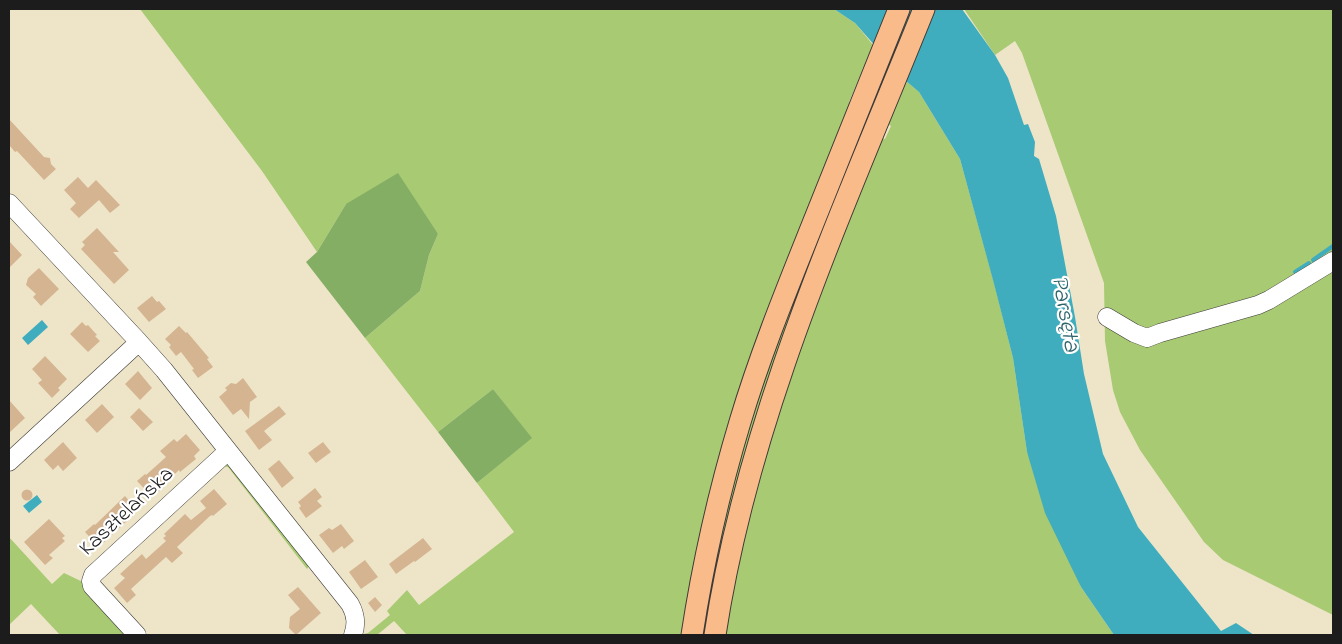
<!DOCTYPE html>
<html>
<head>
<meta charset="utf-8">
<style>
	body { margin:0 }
	#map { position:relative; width:1342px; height:644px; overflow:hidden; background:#eee5c8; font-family:"Indie Flower",sans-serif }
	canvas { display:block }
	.frame { position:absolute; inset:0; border:10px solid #1c1c1c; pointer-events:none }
</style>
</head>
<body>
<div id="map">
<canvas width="1342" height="644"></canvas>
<div class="frame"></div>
</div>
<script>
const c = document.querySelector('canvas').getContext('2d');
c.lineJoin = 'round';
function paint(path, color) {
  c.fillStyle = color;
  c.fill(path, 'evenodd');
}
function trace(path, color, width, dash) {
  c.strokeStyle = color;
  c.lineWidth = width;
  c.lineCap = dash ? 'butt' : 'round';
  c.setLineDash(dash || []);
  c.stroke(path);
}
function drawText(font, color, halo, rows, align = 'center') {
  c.font = font + ' "Indie Flower",sans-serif';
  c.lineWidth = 4.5;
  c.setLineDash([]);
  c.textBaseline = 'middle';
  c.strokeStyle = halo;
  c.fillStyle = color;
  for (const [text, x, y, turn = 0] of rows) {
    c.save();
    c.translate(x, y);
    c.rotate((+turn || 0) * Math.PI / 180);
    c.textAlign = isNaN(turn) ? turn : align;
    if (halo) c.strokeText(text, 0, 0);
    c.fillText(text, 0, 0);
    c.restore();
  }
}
paint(new Path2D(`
	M140,9H834L855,23L873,45L849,102L854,104L786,268L685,635H407L394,621L377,635H359L368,633L390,615L387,611L407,590L419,605L514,532L477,483L531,438L493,389L438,432L365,338L420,291L429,255L438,234L346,204L317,252L262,171Z
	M964,9H1333V615L1223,560L1204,542L1140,450L1120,412L1113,390L1105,341L1104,283L1022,53L1015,41L995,55Z
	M906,81L919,92L960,159L993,279L1013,358L1027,452L1081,587L1114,635H723L741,535L787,376L878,137L885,139L891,126L888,124Z
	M870,105L873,108L708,635H699L719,530L764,369Z
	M228,463L311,563L307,569L228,467L220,466Z
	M9,537L52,584L64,573L85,583L127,635H60L31,604L9,625Z`), '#a7ca73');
paint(new Path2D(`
	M398,173L438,234L429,255L420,291L365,338L306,262L317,252L346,204Z
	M493,389L532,438L477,483L438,432Z`), '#85ae65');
paint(new Path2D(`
	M834,9H962L995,55L1008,78L1024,125L1028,124L1035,142L1034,156L1039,159L1056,216L1075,317L1084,374L1103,454L1138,527L1221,631L1236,623L1254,635H1114L1081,587L1045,513L1027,452L1013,358L993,280L960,159L919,92L906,81L855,23Z
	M42,320L48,327L28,345L22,338Z
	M37,495L42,502L29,513L23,506Z`), '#3fadbd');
trace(new Path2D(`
	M1313,260L1333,246
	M1295,272L1309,263`), '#3fadbd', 4);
paint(new Path2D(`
	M9,119L44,157L50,158L51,164L56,169L44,180L17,151L15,152L9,145Z
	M78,177L88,188L96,180L120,205L110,213L99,200L79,218L70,209L76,203L64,190Z
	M97,228L119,252H113L129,270L114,284L81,249L85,245L82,242Z
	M9,241L22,255L9,268Z
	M39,268L59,289L41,306L33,297L36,294L26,285L28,278Z
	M152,296L157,302L159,301L166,309L149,322L137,308Z
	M82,322L86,326L88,325L97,335L95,336L100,341L88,352L70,334Z
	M179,326L186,333L187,332L209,358L207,359L213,367L198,378L192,370L194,369L181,352L176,356L169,347L171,345L165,339Z
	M45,356L67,379L58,388L60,390L52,398L38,383L42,380L32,369Z
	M138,371L152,388L140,400L125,384Z
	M243,378L257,397L250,402L249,419L241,409L233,415L219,397L227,390L225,388L231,383L236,384Z
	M9,400L25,418L9,433Z
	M102,404L114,417L97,433L85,420Z
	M279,406L286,414L264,431L272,440L259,450L245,431Z
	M139,408L153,422L143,431L130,417Z
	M186,434L200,450L194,456L196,459L180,472L179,470L160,488L162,489L152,497L137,481L145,474L146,475L166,457L160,451L174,439L177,442Z
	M63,442L77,458L63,471L58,465L53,470L44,460Z
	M323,442L331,452L316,463L308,453Z
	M279,460L294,478L282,488L268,469Z
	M315,488L322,497L317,501L322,506L306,518L299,508L301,506L298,502Z
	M214,489L227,504L213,516L212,515L210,516L177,547L183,553L172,563L166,557L131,589L136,595L127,603L114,588L125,578L120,574L142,554L146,559L166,541L163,538L166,536L164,534L185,514L191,520L206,508L200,501Z
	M21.5 495a5.5 5.5 0 1 1 11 0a5.5 5.5 0 1 1-11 0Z
	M125,496L137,510L125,520L127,521L99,547L85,532L94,524L95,525Z
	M49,519L65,536L62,538L65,541L49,555L53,558L45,565L24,542Z
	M341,524L354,541L344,549L342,546L333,553L319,535L329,528L332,530Z
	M423,538L432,549L415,562L414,561L396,574L389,564Z
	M365,560L378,577L361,589L349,572Z
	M298,587L321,613L296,635L289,628L290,617L300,609L288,595Z
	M375,597L382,605L375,612L368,603Z`), '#d5b591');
const minor = new Path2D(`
	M9,203L139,342L9,462
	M1107,317L1134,333L1147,338L1160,333L1258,305L1269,300L1333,261
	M139,342L164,370L350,604C356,615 357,624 353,635
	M137,635L92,586L91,581L93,575L228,451`);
const major = new Path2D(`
	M692,635C703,563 719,492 740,422C760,355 786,291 812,226C841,154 870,81 899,9
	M715,635C748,416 842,213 924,9`);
trace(minor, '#3c3a36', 19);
trace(major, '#3c3a36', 23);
trace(minor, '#fff', 18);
trace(major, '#fabb8b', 21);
drawText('22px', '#1c1c1c', '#fff', [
	["Kasztelańska",128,513,-43]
]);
drawText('italic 24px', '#2e646c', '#fff', [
	["Parsęta",1063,314,80]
]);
</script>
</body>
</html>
